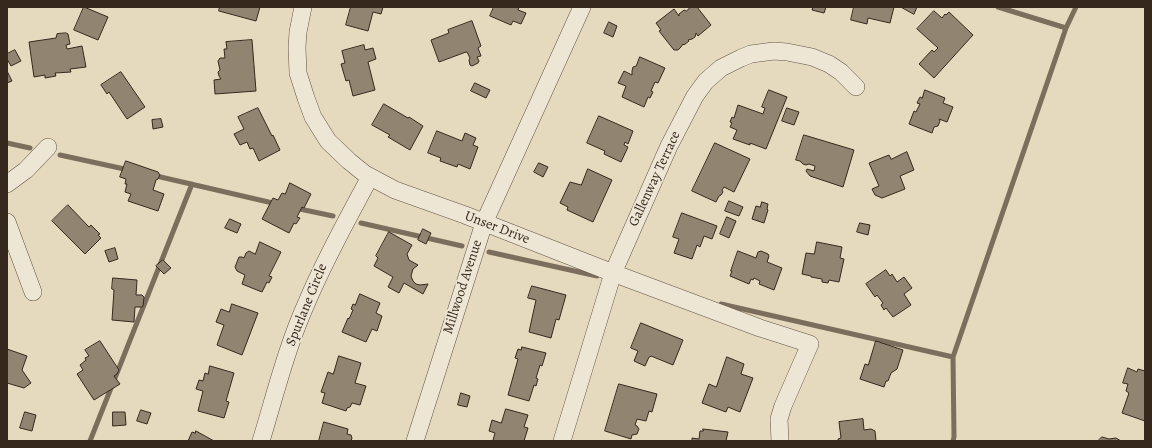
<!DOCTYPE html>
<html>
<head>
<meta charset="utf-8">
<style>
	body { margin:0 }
	#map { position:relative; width:1152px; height:448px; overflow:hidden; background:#e5d9be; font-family:Alegreya,serif }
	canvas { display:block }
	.frame { position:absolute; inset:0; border:8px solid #36281d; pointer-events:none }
</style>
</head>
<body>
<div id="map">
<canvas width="1152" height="448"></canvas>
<div class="frame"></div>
</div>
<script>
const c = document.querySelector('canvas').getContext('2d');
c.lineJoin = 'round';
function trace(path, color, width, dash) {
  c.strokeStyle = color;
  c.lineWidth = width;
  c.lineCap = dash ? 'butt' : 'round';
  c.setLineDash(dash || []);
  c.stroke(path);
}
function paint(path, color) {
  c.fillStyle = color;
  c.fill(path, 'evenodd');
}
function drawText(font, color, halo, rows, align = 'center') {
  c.font = font + ' Alegreya,serif';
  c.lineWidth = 3.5;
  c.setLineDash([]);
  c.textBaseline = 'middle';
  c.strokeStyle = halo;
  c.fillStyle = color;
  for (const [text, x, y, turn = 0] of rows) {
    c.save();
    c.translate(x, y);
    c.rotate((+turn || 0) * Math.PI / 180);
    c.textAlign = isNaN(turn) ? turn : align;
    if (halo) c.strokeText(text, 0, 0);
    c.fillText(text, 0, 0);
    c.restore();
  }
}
trace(new Path2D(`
	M998,7L1066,28
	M7,143L30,148
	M60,155L129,170
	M152,175L277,204
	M295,208L333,216
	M361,223L462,246
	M489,252L597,276
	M721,304L953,357
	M90,441L192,184
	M953,441L954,437L953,357L1066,28L1076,7`), '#7c6e5d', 5);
const building = new Path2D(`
	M84,7L108,17L98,40L74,30Z
	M220,7H260L256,21L219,11Z
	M351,7H383L381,14L373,12L368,31L346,25Z
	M494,7H519L518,10L526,13L521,24L513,21L511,25L490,16Z
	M691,7H697L711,25L698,36L696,33L695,37L692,39L688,40L689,41L684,45L683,44L681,47L678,50H674L659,31L661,30L656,23L674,9L679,16V14L684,10L686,11Z
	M811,7H826L824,13L812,10L813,7Z
	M854,7H894L890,23L868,18L867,24L851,20Z
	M901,7H917L914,14Z
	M934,11L942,18L945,14L946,15L949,12L973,35L934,78L919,64L932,50L934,52L938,48L917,29Z
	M472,21L481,46L478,48L481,56L477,57L479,61L478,63L472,66L470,65L469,60L470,58L467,52H466L439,62L431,40L449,33L448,30Z
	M609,22L617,26L613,37L604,33Z
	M66,33L68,34L70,44L66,45L67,49L82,46L86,67L70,69L71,72L55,73L56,76L45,78V75L34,77L29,42L56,38L57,34Z
	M252,40L256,91L215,94L214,80L221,79L219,76L218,72L220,70L218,61L220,58H225L224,49H227L226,42Z
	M364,45L365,50L373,48L376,59L368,62L375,90L353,96L349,80L346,81L341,64L345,63L342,51Z
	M15,50L21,61L11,66L7,59V54Z
	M640,57L665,68L658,83L655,82L651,91L653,92L650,98L648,97L644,107L622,97L626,86L618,83L624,71L632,75V71L633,67L636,66Z
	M7,71L12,81L7,83Z
	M121,72L145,107L127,119L109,92L107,94L101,85Z
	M475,83L490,90L486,98L471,91Z
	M769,90L787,97L766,149L750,143V145L733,139L737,130L730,127L732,123L730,122L732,117L734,118L738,105L763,114L765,108L762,107Z
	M925,90L945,98L943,103L953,107L947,122L939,119L940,121L938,126L934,127L932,133L909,124L914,111L916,112L920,104L917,103L920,97L922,98Z
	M384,104L408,118L409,117L423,126L410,150L388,137L390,135L372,125Z
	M258,108L272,136L273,135L280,150L259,161L253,148L250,149L247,142L240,145L234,134L244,129L238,117Z
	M787,108L799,112L794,125L782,121Z
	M599,116L633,131L628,144L625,142L624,145L628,147L621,162L604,154L605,151L587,143Z
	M161,119L163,127L153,129L152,120Z
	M437,131L462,141L465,133L476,138L473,145L478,147L470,169L458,164L457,167L440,161L441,158L428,153Z
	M804,135L854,150L843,187L810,176L806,171L807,169L814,171L815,166L809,164L806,165L803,164L800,161L796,160Z
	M715,143L750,159L734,192L724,187L722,190L723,192L721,195L719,196L716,202L692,191Z
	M907,152L914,170L900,176L905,189L882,198L875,195L872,189L879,186L869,163L889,155L891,159Z
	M126,161L158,172L160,175L158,179L156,180L153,190L164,194L158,211L128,201L131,194L125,192L127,184H125L126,179L120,177Z
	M539,163L548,167L543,177L534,172Z
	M588,169L612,180L593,222L567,210L568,207L560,203L570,182L581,185Z
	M290,183L311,194L304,208L302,207L297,217L300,218L296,224L294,223L289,233L262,219L273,198L278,200L282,193L285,194Z
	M729,201L743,207L739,216L725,211Z
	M762,202L768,204L767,209L768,210L764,223L752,219L756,206L760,207Z
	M68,205L89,227L91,225L100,234L98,235L101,238L85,254L52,221Z
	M682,213L717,226L712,239L704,236L700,247L697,245L692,259L674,253L679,239L673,237Z
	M727,217L736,221L729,238L720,234Z
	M230,219L241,224L237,233L225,228Z
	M860,223L870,225L868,235L857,232Z
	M423,229L431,233L426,244L418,240Z
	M389,232L412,245L407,254L409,260L418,265L413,269L411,276L413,281L416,284L420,285L428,284L423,294L404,283L399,293L388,287L393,277L374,266L378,258L376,256Z
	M260,242L281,252L269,276L272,277L269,283L267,282L262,292L242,284L245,275L237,271L235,267L239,257H242L244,258L246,253L249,251L255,254Z
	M817,242L842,247L840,258L844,259L839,282L829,280L828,283L822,282V279L811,277V276L802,274L806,253L814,254Z
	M115,248L118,259L109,262L105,251Z
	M738,251L756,258L758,252L761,251L768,254L769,256L767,262L782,268L774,290L759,284L760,281L754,278L753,280L751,279L749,284L730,276L732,271H731Z
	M163,260L171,268L164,274L156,266Z
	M886,270L890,276L892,274L897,282L904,277L912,288L904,294L911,305L893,317L886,308L884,310L881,305L883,303L877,295L875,297L866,284Z
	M113,278L137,280L136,295H142L144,297L143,306L142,307H135L134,322L112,320L114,290L112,289Z
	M532,286L566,295L559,320L556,319L551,338L529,332L536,300L528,298Z
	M360,294L380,303L376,313L382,316L377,331L372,329L366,342L342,332L348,318L349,319L353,310L351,309L353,304L355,305Z
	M232,304L258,313L242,355L217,345L224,325L216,322L221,309L229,312Z
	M641,323L683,340L673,365L651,356L650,357H649L645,366L634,361L638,351L631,348Z
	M100,341L119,370L117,374L114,376L120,384L94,400L77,374L83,370L80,365L86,360L85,358L89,356L85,350Z
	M876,341L903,350L897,369L891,373L888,381H886L884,387L860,379L865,364L868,365Z
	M522,347L546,353L542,366L540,365L536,378L538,379L536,386L534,385L529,401L508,395L518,359L515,358L518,349L521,350Z
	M7,349L27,356L22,370L31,383L24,388L7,383Z
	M339,356L361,363L355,383L366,386L360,405L352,403L350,407L347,408L346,411L322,403L325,393L321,392L328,372L333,374Z
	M727,357L744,364L741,374L753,378L740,412L728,407L726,412L702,403L709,384L716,387Z
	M210,366L234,373L226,401L229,402L224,418L198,411L203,391L196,389L199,380L203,381L205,373L208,374Z
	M1128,368L1137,372L1138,369L1145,371V421L1122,413L1129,393L1126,391L1128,384L1123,383Z
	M619,384L657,394L652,412L649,411L646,421L637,419L635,425L637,426L639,429L637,434L632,435L631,439L605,431Z
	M461,393L470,396L467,407L458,405Z
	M506,409L528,415L524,427L528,428L524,441H496L493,440L495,433L489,431L492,420L501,423Z
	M141,410L151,413L147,424L137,421Z
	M25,412L36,415L32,431L20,428Z
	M113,412H125L126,425L113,426Z
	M863,419L864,430L871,429L875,431L876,441H838V439L841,438L839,422Z
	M324,422L348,429L347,434L351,435L352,438L351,441H319Z
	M703,429L728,432L726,441H692V438L699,439L700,431H703Z
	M196,431L214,441H188L192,432L195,433Z
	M1102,437L1109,439L1116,438L1121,441H1099V440Z`);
paint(building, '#918471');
trace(building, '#36281d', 1);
const minor = new Path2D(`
	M303,7L298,32L297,47L298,73L306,98L313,117L328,141L349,161L365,174L395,190L465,215L613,273L760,328L810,344L783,406L779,419L780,441
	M7,184L26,170L48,147
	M7,222L33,292
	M261,441C275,395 287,346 307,302C325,259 348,218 370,177
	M415,441L484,223L582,7
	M562,441L613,273L669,146L695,96L706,81L721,68L741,58L751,54L774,51L787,52L812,57L829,64L841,72L856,87`);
trace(minor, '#625445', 18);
trace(minor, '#eee6d5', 17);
drawText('14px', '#36281d', '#eee6d5', [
	["Gallenway Terrace",655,179,-65],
	["Unser Drive",497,228,21],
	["Millwood Avenue",463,287,-72],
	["Spurlane Circle",307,305,-68]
]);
</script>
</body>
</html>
